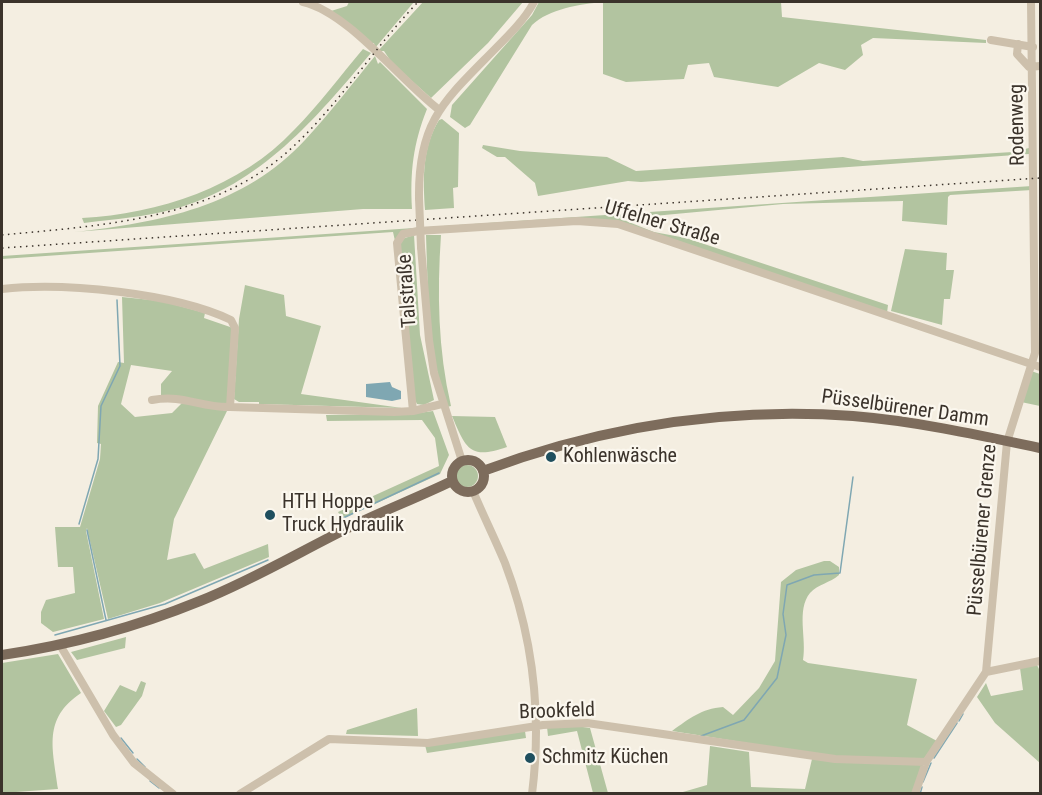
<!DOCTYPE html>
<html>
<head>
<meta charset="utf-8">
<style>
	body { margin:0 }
	#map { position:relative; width:1042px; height:795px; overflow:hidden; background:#f4eee1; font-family:"Roboto Condensed",sans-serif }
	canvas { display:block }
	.frame { position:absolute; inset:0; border:3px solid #3b332b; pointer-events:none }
</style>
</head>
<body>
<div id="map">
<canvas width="1042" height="795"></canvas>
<div class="frame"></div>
</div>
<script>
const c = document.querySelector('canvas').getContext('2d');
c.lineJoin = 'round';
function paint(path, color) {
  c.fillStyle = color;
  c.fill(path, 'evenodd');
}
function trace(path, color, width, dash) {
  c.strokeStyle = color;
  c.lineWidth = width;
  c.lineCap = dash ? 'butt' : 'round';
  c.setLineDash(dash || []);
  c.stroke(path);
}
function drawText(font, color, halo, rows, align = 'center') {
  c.font = font + ' "Roboto Condensed",sans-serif';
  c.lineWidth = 4.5;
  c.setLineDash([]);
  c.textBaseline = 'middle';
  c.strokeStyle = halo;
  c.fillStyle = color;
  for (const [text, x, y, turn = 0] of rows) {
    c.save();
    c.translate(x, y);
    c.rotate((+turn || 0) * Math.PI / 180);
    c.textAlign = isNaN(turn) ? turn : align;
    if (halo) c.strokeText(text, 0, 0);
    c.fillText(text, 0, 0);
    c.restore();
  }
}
paint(new Path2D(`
	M349,2H414L375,48L374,43H369L331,11L347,6Z
	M423,2H523L488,43L431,98L392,63L384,51H378Z
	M539,2H781L782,17L986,40V43L873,38L861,45L863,55L845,70L819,63L778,87L714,77L709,63L688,65L684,79L626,82L603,74V2C580,4 549,9 532,25L470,125L465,128L450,117L452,105L532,15Z
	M363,49L371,53C316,118 261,185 174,209C145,217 115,219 84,223L82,218C158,214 241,187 294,130C319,105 340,76 363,49Z
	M375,56L378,64L380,62L427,109C413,144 410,172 412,209H363L74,232C159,223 244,206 305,140C330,113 352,84 375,56Z
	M442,119L459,133L458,187L453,188L454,208L425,210C423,178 422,148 439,120Z
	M483,145L520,151L607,157L636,171L843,157L863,161L1013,152L1029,148V154L641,182L628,181L538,196L535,183L505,157H497L482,148Z
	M1032,186V190L950,195L948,197L947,225L902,221L903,201L783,204L621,219L654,232L686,238L888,305L887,313L611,222L401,232L395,241L393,232L2,259V256Z
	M414,235L420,335L434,400L424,405L417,404L414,398L399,245L402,239Z
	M426,235H441C437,293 438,350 451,406L447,407C428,352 428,292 426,235Z
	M905,249L947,253L946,270H954L950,299H944L942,325L891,311Z
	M245,285L284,295L286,316L321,326L301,394L402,408L259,404V402H239L234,399L239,319Z
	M122,297L161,301L205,313L204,318L233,328L227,404C205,407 183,392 161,397V384L172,371L131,365L121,404L135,417L172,413L183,402L227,411L174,519L167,560L195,553L204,569L268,544L269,557L160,603L108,619L87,528L86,531L104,619L53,632L41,623V612L46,600L75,593L73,567H58L55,527H80L100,459L101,444L97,443L98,406L118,362L124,363Z
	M1031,371L1040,374V406L1021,402Z
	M433,411L449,455L440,474L342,519L338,512L439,466L435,438L422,420L327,421L326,415L411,414Z
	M452,416L495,417L507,447C470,460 466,449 452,416Z
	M456 476a11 11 0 1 1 22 0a11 11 0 1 1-22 0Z
	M824,561H830L839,567V575C830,583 818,584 810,593C796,610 807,639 803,660L808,663L917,679L907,725L937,741L923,760L836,757L672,731C690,718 701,709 723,707L733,715L759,688L775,661L781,582L796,570Z
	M126,637L125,648L77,660L71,652Z
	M58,654L81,693C42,719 53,749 58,789L2,793V663Z
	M1037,665L1040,671V763L995,723L977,697L986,683L991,696L1023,690L1020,668Z
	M141,681L146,683L142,696L121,725L116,727L104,711L120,685L136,692Z
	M417,708L418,736L346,734L347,730Z
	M576,726L590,728L608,793H593L577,731L548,736L547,727Z
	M525,731L526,738L427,753L425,745Z
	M710,746L749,752L751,787L805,789L812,759L923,765L912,793L676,794L707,785Z`), '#b2c4a0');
paint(new Path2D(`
	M390,382L392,387L401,391V399L392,401L366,397V384Z`), '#7fa7b2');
trace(new Path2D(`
	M341,519L439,473
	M79,524L98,459L101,406L120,366L117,300
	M87,530L106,620
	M55,635L165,604L268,560
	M959,721L963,714
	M701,736L744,720L777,678L786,635L783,614L787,585L814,575L840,573L853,477
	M121,738L133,753
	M934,758L957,723
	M137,759L145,767
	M150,781L159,788
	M923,782L931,763
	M920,794L922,787`), '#7fa7b2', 1.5);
trace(new Path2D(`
	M303,2C348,12 400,80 438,109
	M991,40L1033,47
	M1018,44L1017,54L1029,67L1040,66
	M419,198C418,120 445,100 496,48C510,34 525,19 534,2
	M421,247L429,340L434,373L462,461
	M2,289C64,282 175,293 231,320L235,328L230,407L394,412L413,411L442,404
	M152,400C184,394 200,408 230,407
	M413,411L397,243L403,234L418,231L577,221L618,224L1040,367
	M473,491C483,515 495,539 505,563C533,637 542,715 532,794
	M60,645L113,735L134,763L173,794
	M986,672L1040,661
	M240,794L329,739L428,743L543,725L587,723L835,759L926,762
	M915,794L926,762L986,672L1007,442L1035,353L1031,2`), '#cdc0ac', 8);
trace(new Path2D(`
	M452 476a16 16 0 1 1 32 0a16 16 0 1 1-32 0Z
	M483,471C601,427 727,407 853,416C915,421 979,435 1040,448
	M2,655C70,645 136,627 200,601C253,580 301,551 352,526C385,510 419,497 452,481`), '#7d6c5c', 10);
trace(new Path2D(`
	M2,235C105,225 217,220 296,144C341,101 375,47 418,2
	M2,248L1040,178`), '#3b332b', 1.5, [1.5, 4.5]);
trace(new Path2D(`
	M419,198L421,247`), '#cdc0ac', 8);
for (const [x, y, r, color] of [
	[551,457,6,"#1f4f5e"],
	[270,515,6,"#1f4f5e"],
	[530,758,6,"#1f4f5e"]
]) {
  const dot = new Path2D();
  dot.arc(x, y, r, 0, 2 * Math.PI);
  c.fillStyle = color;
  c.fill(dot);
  trace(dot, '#fbf7ee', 2);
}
drawText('20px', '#3b332b', '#fbf7ee', [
	["Rodenweg",1018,125,-91],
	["Uffelner Straße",662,224,16],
	["Talstraße",408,291,-94],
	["Püsselbürener Damm",905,409,8],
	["Püsselbürener Grenze",983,530,-85],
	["Brookfeld",557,712,-2]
]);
drawText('20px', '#3b332b', '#fbf7ee', [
	["Kohlenwäsche",563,457],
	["HTH Hoppe",282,503],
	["Truck Hydraulik",282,526],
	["Schmitz Küchen",542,758]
], 'left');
</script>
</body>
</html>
